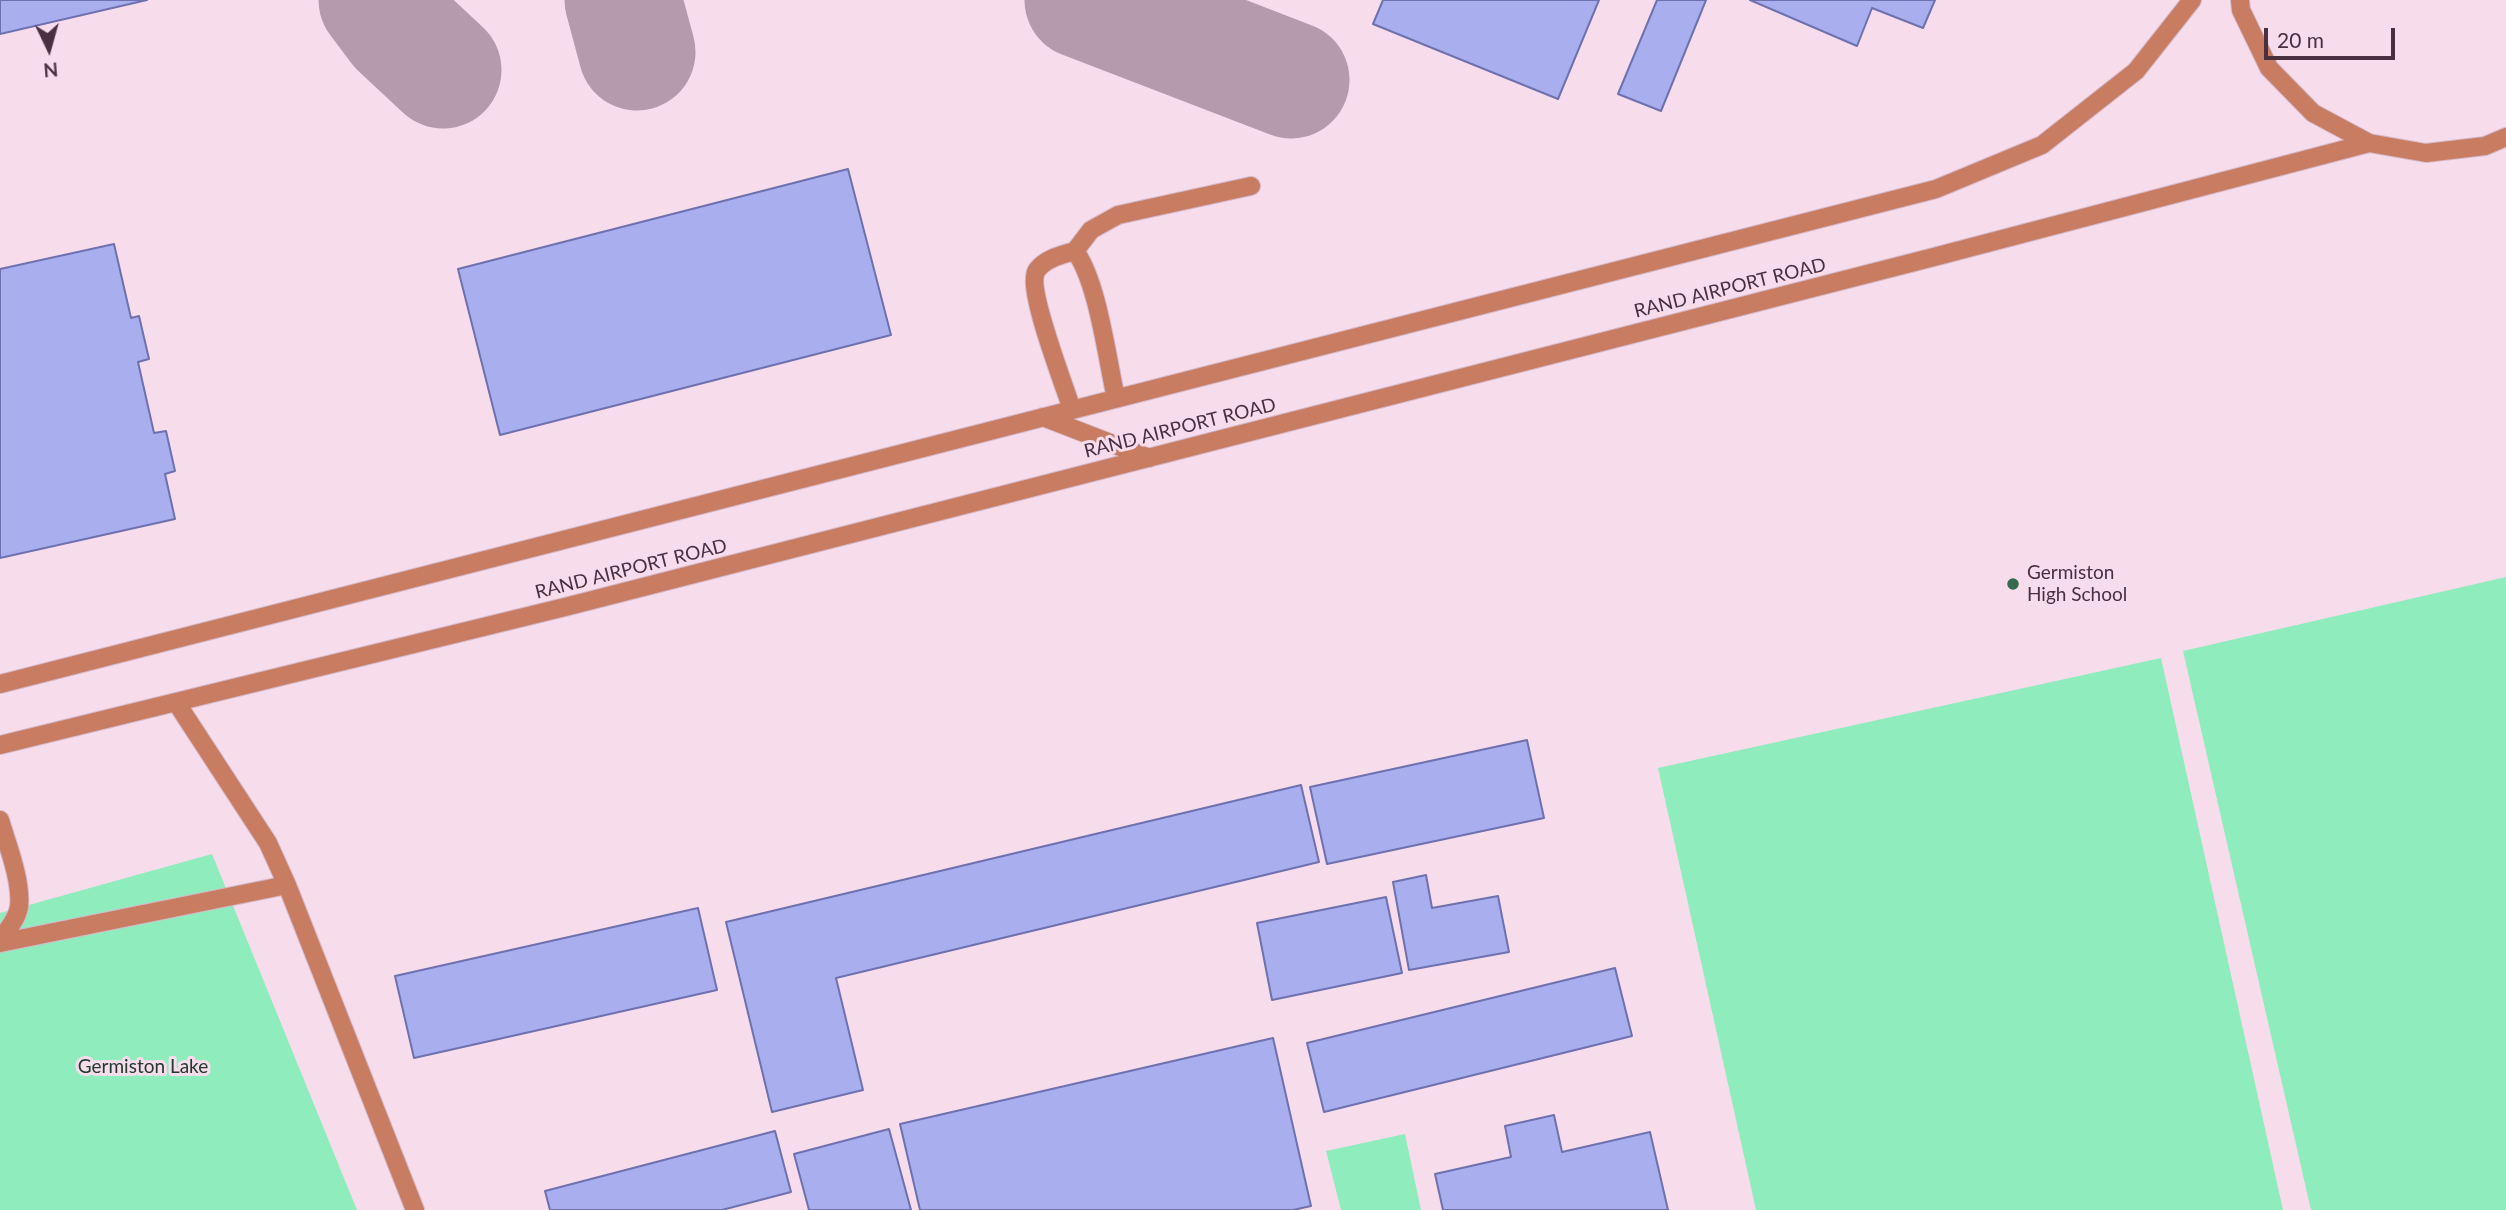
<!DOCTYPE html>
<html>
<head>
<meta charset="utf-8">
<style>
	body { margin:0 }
	#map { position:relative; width:2506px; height:1210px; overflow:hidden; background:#f7dcec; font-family:Lato,sans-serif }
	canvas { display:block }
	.north { position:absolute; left:14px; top:14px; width:70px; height:70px; -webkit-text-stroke:5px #f7dcec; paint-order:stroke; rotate:175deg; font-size:19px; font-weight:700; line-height:28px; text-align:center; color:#492f40 }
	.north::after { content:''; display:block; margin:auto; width:24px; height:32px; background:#492f40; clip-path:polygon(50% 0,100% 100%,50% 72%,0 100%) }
	.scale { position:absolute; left:2264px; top:28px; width:131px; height:32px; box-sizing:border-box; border:4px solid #492f40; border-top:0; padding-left:9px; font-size:21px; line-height:24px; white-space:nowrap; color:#492f40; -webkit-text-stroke:5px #f7dcec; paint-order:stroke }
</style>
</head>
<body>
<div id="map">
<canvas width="2506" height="1210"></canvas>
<div class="north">N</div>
<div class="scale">20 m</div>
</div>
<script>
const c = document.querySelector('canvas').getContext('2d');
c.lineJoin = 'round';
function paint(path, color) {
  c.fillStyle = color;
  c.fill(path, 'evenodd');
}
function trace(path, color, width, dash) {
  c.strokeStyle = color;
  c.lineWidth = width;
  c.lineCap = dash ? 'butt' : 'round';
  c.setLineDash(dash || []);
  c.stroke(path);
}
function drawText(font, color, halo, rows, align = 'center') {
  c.font = font + ' Lato,sans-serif';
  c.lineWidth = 6;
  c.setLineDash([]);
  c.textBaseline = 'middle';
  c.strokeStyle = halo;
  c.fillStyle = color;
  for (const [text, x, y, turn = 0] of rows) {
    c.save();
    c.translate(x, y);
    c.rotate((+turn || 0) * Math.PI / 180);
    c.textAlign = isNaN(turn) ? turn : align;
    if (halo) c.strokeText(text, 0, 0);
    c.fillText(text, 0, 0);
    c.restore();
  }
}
paint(new Path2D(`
	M2506,577V1210H2311L2183,651Z
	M2161,658L2283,1210H1756L1658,768Z
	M212,854L357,1210H0V913Z
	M1405,1134L1421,1210H1341L1326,1151Z`), '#8fecbd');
trace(new Path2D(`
	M377,0L398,28L443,70
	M623,0L637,52
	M1083,0L1291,80`), '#b49aaa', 117);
const building = new Path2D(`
	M0,0H147L0,34Z
	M1383,0H1599L1558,99L1373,24Z
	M1657,0H1706L1661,111L1618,94Z
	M1750,0H1935L1923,28L1872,8L1857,46Z
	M848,169L891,335L500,435L458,269Z
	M114,244L131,318L139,316L149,359L138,362L154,433L166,431L175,471L165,474L175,519L0,558V269Z
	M1527,740L1544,818L1327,864L1310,787Z
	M1301,785L1319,862L836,978L863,1090L772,1112L726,922Z
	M1426,875L1432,908L1498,896L1509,952L1409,970L1393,882Z
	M1386,897L1402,973L1272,1000L1257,923Z
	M698,908L717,990L414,1058L395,976Z
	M1615,968L1632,1036L1324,1112L1307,1043Z
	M1273,1038L1311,1206L1293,1210H920L900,1124Z
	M1554,1115L1562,1152L1650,1132L1668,1210H1443L1435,1174L1511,1157L1505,1126Z
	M889,1129L911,1210H809L794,1154Z
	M775,1131L791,1192L722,1210H550L545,1191Z`);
paint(building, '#a9aeef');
trace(building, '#6e71ad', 2);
const minor = new Path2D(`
	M2240,0L2241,10L2269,68L2313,113L2369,143L2426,153L2485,146L2506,137
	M1075,251L1091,230L1118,215L1251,186
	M1072,410C1065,386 1025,287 1037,270C1046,258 1062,255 1075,251C1098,282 1107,359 1116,398
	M1043,417L1149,458
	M0,684L1936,189L2042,145L2136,71L2192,0
	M176,702L268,843L287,885L415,1210
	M0,745L565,607L1930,258L2369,143
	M0,820C7,844 22,881 19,907C17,919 7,931 0,940
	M0,943L287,885`);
trace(minor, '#d4b9ca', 20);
trace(minor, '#c87d62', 18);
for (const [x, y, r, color] of [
	[2013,584,7,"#346a4f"]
]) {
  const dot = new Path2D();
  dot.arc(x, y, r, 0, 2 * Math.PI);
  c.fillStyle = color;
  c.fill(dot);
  trace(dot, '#f7dcec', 2.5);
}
drawText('19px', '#492f40', '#f7dcec', [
	["RAND AIRPORT ROAD",1730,288,-14],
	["RAND AIRPORT ROAD",1180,428,-14],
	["RAND AIRPORT ROAD",631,569,-14]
]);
drawText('19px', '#492f40', '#f7dcec', [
	["Germiston",2027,573],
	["High School",2027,595]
], 'left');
drawText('19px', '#213a2d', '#f7dcec', [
	["Germiston Lake",143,1067]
]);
</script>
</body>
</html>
